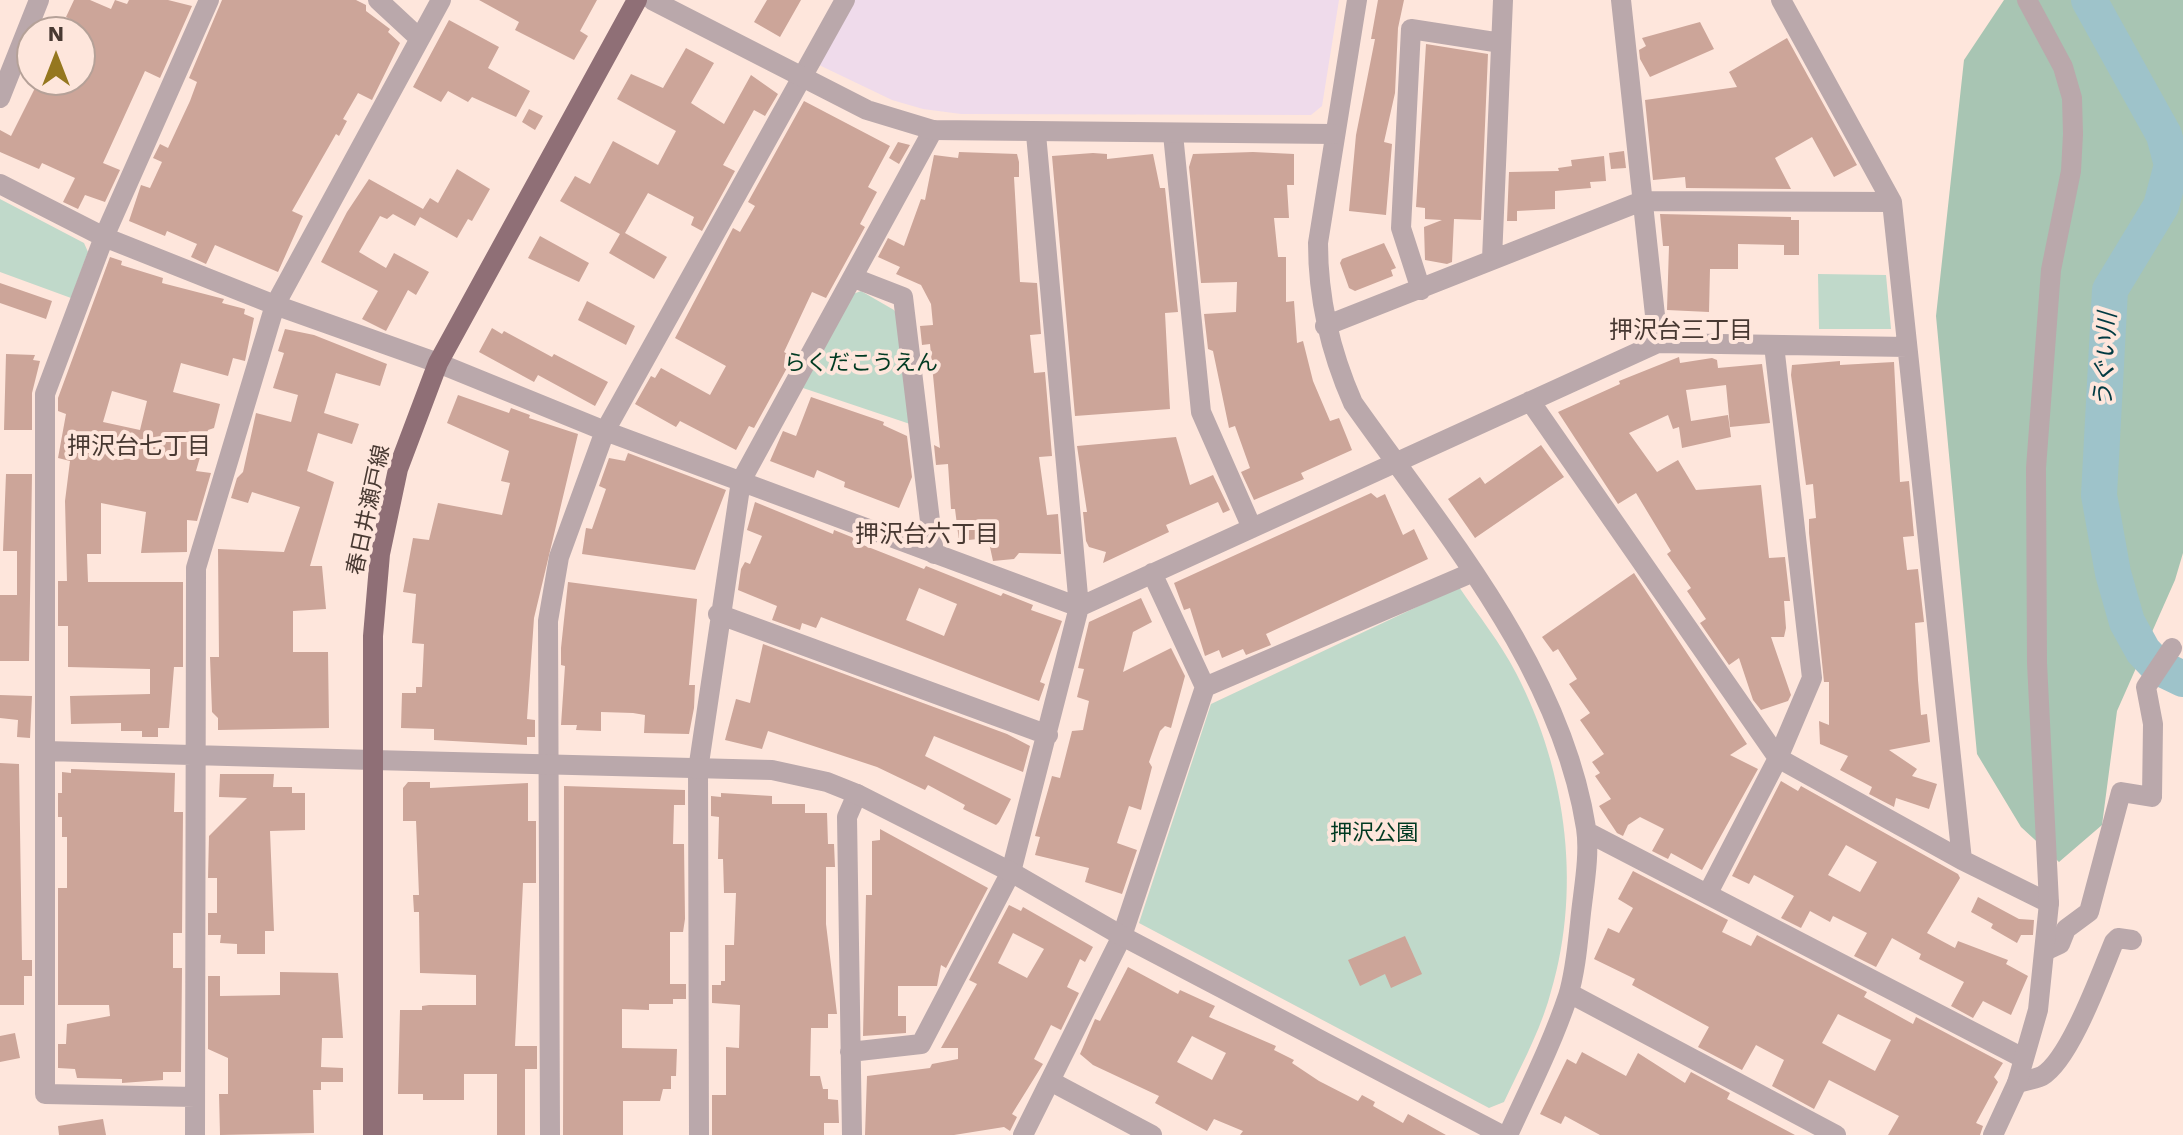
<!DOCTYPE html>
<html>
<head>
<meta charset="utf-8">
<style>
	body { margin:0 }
	#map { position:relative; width:2183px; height:1135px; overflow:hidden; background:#fee6dc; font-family:"Work Sans",sans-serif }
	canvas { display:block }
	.north { position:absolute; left:16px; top:16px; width:80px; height:80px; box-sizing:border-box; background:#fee6dc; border:2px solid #b5a198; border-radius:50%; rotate:0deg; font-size:22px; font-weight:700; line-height:32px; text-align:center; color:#483932 }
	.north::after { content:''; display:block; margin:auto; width:28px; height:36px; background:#95771f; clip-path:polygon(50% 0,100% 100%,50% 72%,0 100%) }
</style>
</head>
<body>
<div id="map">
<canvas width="2183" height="1135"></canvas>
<div class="north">N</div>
</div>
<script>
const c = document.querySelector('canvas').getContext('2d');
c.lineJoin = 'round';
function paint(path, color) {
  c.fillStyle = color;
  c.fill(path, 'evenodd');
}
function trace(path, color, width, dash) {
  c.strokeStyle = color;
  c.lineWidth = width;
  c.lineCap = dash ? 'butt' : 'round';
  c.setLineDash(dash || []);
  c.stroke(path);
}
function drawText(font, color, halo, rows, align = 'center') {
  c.font = font + ' "Work Sans","Noto Sans JP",sans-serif';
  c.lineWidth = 8;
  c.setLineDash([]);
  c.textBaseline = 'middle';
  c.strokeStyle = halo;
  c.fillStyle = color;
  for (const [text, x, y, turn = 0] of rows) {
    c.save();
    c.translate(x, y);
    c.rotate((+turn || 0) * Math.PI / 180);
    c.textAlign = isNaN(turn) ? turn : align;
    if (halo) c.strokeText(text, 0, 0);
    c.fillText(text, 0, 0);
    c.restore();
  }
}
paint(new Path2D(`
	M854,0H1339L1322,106L1311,115L961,114L923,109L892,100L817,64Z`), '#efdbeb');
paint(new Path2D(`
	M0,199L84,243L88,252L71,298L0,272Z
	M1818,274L1886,275L1891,329H1819Z
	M861,291L894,310L898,317L910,424L800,387L853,294Z
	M1459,587C1478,615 1500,642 1516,673C1568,773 1583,894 1548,1002C1537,1037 1519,1070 1504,1102L1489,1108L1139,923L1211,704Z`), '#c0d9ca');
paint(new Path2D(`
	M2004,0H2183V553L2175,580L2117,711L2102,825L2059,862L2021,827L1977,754L1936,316L1964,60Z`), '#a8c5b3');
trace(new Path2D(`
	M2089,0L2164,135L2172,165L2161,206L2110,290L2099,495L2113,573L2127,622L2143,651L2158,667L2183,679`), '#9ec3ca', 36);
paint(new Path2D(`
	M74,0H90L111,9L115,0L127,4L129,0H168L192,6L160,78L145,71L103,163L120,170L105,202L85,195L78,209L63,202L75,178L42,163L39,169L0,152V130L11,136L39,80H80V32H66L72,20L66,17Z
	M222,0H356L366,5V11L390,29L388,32L400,43L372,100L358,93L343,119L347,121L339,136L336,134L292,211L303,216L278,272L215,245L206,264L191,257L197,244L167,231L165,236L129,221L141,185L150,188L162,162L153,158L160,144L168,148L190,101L197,82L189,78Z
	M479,0H597L580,31L588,36L574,60L515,30L519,22Z
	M767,0H801L780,37L754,22Z
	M1378,0H1404L1398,28L1395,93L1384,142L1392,144L1386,215L1349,211L1356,135L1375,39H1371Z
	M449,20L499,47L488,68L530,91L516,117L472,97L468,102L448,91L441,102L413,87Z
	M1700,22L1714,49L1650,77L1640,59L1639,50L1646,46L1642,38Z
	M1787,38L1857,165L1834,177L1812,137L1775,158L1791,189L1686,188L1685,177L1653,180L1645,100L1737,87L1729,72Z
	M1426,44L1488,54L1481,220L1454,219L1452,262L1447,264L1425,260L1424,227L1442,220L1425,219V208L1416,207Z
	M686,48L714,63L691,103L724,124L751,75L778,94L765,116L754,110L723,165L735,171L702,231L691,225L694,217L648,193L625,233L667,257L654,279L609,253L620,234L560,201L575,176L590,184L613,141L658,165L676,131L617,99L631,74L663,88Z
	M804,101L890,146L868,187L877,192L860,224L865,227L826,298L812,292L784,352L793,357L754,428L749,426L736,450L680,421L676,427L635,404L651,376L655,378L661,368L710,395L726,366L675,338L733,228L740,232L755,206L748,202Z
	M529,109L543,116L535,130L522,122Z
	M898,142L910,145L899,164L889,158Z
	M1624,151L1626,168L1611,169L1609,153Z
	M959,152L1017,154L1019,162V177H1014L1020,282L1037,283L1041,334L1030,335L1034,373L1045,372L1052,456L1039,457L1047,515L1058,514L1061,554L1019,553L1014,559L993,561L988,538L959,541L955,509H951L948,464L936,465L934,445L940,448L930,344L922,345L920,326L933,325L931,304L921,285L896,274L900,267L878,257L888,238L904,246L921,199L925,200L934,155L958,158Z
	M1253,152L1294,154V185H1287L1289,218H1274L1278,257H1286V302L1294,301L1297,343L1303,341L1313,381L1330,421L1339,418L1352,450L1301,473L1304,479L1254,500L1241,472L1250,468L1235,426L1229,428L1213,351L1208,349L1204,314L1236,312L1237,282L1201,283L1189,167L1193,154Z
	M1093,153L1107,154V159L1153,154L1160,188H1165L1178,312L1165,313L1170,409L1075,416L1052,156Z
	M1604,156L1606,181L1590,182L1591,188L1555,191V209L1517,211V221H1507L1509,172L1559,171L1558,168L1572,166L1571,160Z
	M457,169L490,189L472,221L468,219L457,238L420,217L415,226L393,214L387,219L380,216L359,252L386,268L394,253L429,272L416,295L408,290L386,331L362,319L378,291L321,262L347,212L369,179L423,209L430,198L438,203Z
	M1660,214L1791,217V220H1799V255H1784V245L1738,244V269H1710L1709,312L1667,310L1669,246H1663Z
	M540,236L589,263L579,282L528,258Z
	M1384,243L1396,268L1391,270L1393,276L1355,291L1349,288L1340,263L1342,259Z
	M110,257L122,261L121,265L163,278L162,283L224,299L222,303L245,309L244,314L254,318L245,361L233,358L228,376L181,363L173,392L220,404L214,428L208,430L196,471L211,473L197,521L187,520V552L141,553L146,512L101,503V554H87L88,582H183V667H174L169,728H158V737H142V731H121V723L71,724L70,696L150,694V669L68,667V626H58V581H67L65,501L70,461L58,458L66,414L58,411V398ZM112,391L147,401L140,430L103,422Z
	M0,283L52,301L46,319L0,303Z
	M587,301L635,326L626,345L578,320Z
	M492,328L502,334L504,331L552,357L554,354L608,382L595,406L538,375L534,382L479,352Z
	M285,329L314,335L387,364L380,386L336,373L324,413L359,424L352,444L318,433L307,471L334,482L310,566H322L326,609L293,611V652H328L329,728L218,730V718L212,712L210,657H219L218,549L284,552L300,507L252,492L248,503L231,498L237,478L243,472L256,413L291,422L298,395L273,388L284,353L278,351Z
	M6,354L35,355L33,360L40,361L32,393V430H4Z
	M1679,357L1680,363L1712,358L1717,360L1718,368L1762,364L1770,423L1730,427L1726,385L1686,390L1691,421L1728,415L1731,437L1682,448L1679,427L1673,429L1668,415L1629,433L1657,472L1678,460L1696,490L1761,485L1769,558L1785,557L1790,601H1784L1786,628L1784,637H1771L1791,695L1788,701L1761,710L1753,700L1739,658L1729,665L1700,623L1706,619L1687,591L1691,588L1667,554L1671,551L1636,493L1618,504L1558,412L1620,384L1619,381Z
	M1840,361V365L1894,362L1900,482L1909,481L1914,536L1903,537L1907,570L1918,569L1924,622L1915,623L1918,680L1921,715L1927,714L1930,742L1889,750L1917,769L1912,776L1937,784L1929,809L1896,798L1894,807L1869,794L1872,787L1840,770L1848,756L1820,744L1819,721L1829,725V682H1824L1809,533V519L1816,518L1813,484L1806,485L1791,375L1792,365Z
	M458,395L509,413L511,408L530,415L529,418L578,434L534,618L527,719L535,720V737H527V745L434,740V729L401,728L402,693H416V687H422L424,644L412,643L416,594L403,592L413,538L429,540L438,503L502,515L510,483L501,481L509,451L447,423Z
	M811,397L884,422L883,425L907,436L912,477L899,508L844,487L845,482L817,470L814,478L770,461L783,431L796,436Z
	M1176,437L1190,485L1213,475L1230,510L1223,513L1218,502L1166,525L1169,532L1103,563L1106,552L1089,547L1086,541L1083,512H1087L1077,446Z
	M1541,445L1564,477L1475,538L1448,499L1480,477L1485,484Z
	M628,453L726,490L695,570L582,554L586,528L592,529L606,489L599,486L609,458L625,461Z
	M6,474H32L29,661H0V595H17V551H3Z
	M1371,493L1377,498L1385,494L1403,535L1414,529L1428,559L1266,634L1271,645L1246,655L1243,649L1222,658L1219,650L1205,656L1190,608L1184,610L1174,583Z
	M755,502L833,534L834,530L854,538L853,541L924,569L926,566L1001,596L1003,593L1033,605L1031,610L1062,621L1040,682L1045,684L1039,701L821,617L816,628L802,623L800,630L772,620L777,606L738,590L741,569L745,562L750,564L762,536L747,530ZM919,588L957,604L944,636L906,620Z
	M1634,573L1747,744L1730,755L1758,769L1702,870L1671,853L1668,859L1652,851L1664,829L1640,817L1628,825L1623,836L1617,833L1599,806L1611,799L1595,776L1600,773L1592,762L1604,754L1580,720L1590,713L1569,684L1577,679L1558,649L1553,652L1542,637Z
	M568,582L697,599L689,685H695L694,708L689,734L644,733L645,715L633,713L601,712V731L576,730L577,725H561L565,666L561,665V648Z
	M1141,598L1152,622L1133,632L1123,672L1171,648L1185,676L1171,728L1165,726L1160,731L1149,762L1152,767L1141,810L1129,806L1117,843L1137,850L1122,894L1085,882L1089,868L1035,855L1040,837L1035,836L1052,776L1060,778L1072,731L1083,730L1089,701L1077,697L1084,669L1078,668L1089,622Z
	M763,644L1007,734L1030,746L1023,772L934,736L925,756L1011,799L999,822L996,825L963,809L965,805L928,785L925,790L877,767L768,731L762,749L725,740L736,699L750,703Z
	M0,695L32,696L30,738L17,737L18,720L0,718Z
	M0,763L19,764L22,960H32V976H24V1005H0Z
	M71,769L175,773L174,812H183L182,933H173V968H182L181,1072H163V1080L122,1083V1079L77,1078L75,1069L58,1068V1044H66L67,1024L110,1016L109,1005H58V888H67V837H62V817H58V793H62V772L71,773Z
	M220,774H274L273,787H292V793H305V830L270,831L274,931H265V954H237V944L220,943L221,935H208V913H217V878H208L209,836L247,798L219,797Z
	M1781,781L1798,791L1801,786L1958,874L1960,878L1927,933L1955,948L1958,941L2008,960L2006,964L2028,976L2011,1015L1983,1001L1973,1018L1951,1006L1964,982L1919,959L1921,954L1892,938L1876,967L1854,956L1867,933L1833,916L1830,922L1810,911L1801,928L1781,918L1794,896L1754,875L1749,884L1732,876ZM1846,845L1877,862L1860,892L1828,875Z
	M408,782H430V788L528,783V821H536V883H523L515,1046H537V1069H525V1135H497V1074H464V1100H423V1094H398L400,1010H422V1006L429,1005H476V975L420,973L419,912H414L413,895H419L416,821H403V788Z
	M564,786L685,790V805H674L673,844H684L685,919L683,932H670V984H686V999H673V1004H649V1010L622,1009V1048L677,1049L676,1076H671V1089H663L660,1101H623V1135H563Z
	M721,793L772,796V804H805V813H827L828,844H834L835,867H826V924L837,1014H828V1028H811L810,1076H820L823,1089H828V1099L838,1100L839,1123H824V1135H712V1095H726V1047L739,1048L740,1005L712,1003V985H721V981H725V945H734L736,893H724L723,859H718L719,817L711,816V796L721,797Z
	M880,829L988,888L946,968L941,965L937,986H898V1016H906V1033L863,1036L866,895H872V841L880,840Z
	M1633,871L1728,920L1722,932L1751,946L1757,935L1867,992L1864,997L1913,1024L1916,1017L2003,1063L1994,1077L1998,1082L1976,1123L1983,1126L1980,1135H1888L1899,1116L1829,1080L1814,1109L1772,1086L1784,1060L1756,1045L1742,1070L1698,1047L1709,1027L1632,985L1635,979L1594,959L1608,928L1619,933L1633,908L1618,899ZM1838,1014L1891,1040L1875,1071L1822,1043Z
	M1978,897L2019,919L2034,920L2033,935H2021L2017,943L1991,928L1993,924L1971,912Z
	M1009,905L1021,911L1023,907L1093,947L1085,962L1080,959L1067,987L1079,993L1061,1030L1051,1025L1034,1059L1043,1064L1012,1114L1017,1117L1010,1131L1004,1127L954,1135H865L867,1076L930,1068L932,1064L958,1059V1048H941L977,984L969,980ZM1013,933L1044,949L1027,978L998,963Z
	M1405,936L1422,974L1391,988L1385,974L1360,986L1348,960Z
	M1128,967L1178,994L1180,990L1215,1006L1209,1017L1276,1046L1274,1050L1294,1060L1292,1063L1319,1081L1358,1101L1362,1095L1375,1102L1373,1106L1403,1123L1408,1114L1446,1135H1240L1243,1131L1214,1119L1207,1131L1155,1103L1159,1096L1093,1065L1080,1054L1095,1019L1100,1021ZM1192,1036L1226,1053L1212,1080L1177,1062Z
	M280,972L338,973L343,1038H322L321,1067L343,1068V1082H321V1090H313L314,1133L220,1135L219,1094H228V1058L208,1049V976H220V996L280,995Z
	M15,1033L20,1058L0,1062V1036Z
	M1582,1052L1626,1076L1638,1053L1685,1083L1691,1072L1730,1093L1727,1099L1795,1135H1600L1565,1116L1561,1124L1540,1114L1567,1059L1576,1064Z
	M103,1119L106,1135H59L58,1126Z`), '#cca599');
trace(new Path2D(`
	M378,0L419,38
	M1357,0L1318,243C1318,300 1330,351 1353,403C1444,532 1561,668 1586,828C1590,854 1584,886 1581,913C1578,940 1576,970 1568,996C1552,1044 1529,1089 1508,1135
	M1621,0L1658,343
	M1781,0L1892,202L1962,860
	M0,98L39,0
	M1173,134L1201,412L1252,528
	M0,184L104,237L275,305L438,363L605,431L1079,607L1658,343L1907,347
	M1492,259L1503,0
	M854,278L903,297L934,554
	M1421,290L1401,228L1411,29L1501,43
	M1325,326L1642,201L1892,202
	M1530,401L1778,758L1962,860L2049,903
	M718,614L1048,735
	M1205,687L1471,573
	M46,751L373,760
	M1587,832L2023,1058
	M1708,893L1778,758L1812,678L1774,345
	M2045,951L2060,944L2066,929L2089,912L2121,792L2152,797L2153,724L2146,687L2172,648
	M1569,993L1836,1135
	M850,1052L921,1044L1011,872L1079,607L1036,134
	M1052,1082L1152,1135
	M2017,1083C2025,1081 2035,1079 2042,1076C2070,1060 2101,973 2114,942L2118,938L2132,940
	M195,1097L45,1094V394L104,237L209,0
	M195,1135L196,568L275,305L441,0
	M550,1135L548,621L559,557L605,431L845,0
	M699,1135L698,770L741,481L933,130
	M852,1135L847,817L857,794
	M1023,1135L1122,936L1205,687L1152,573`), '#baa8ab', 20);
trace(new Path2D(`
	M652,0L867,110L933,130L1333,134
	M373,760L772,770L827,782L857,794L1011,872L1122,936L1502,1135
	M1993,1135L2017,1083L2038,1010L2049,903L2037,663L2036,468L2051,270L2071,171L2073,134L2072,98L2063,67L2027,0`), '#baa8ab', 20);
trace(new Path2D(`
	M373,1135V636L380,554L398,469L438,363L637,0`), '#8f6f76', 20);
drawText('22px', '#003a22', '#fee6dc', [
	["らくだこうえん",861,364],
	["押沢公園",1374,834]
]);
drawText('22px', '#483932', '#fee6dc', [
	["春日井瀬戸線",369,510,-78]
]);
drawText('24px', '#483932', '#fee6dc', [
	["押沢台三丁目",1681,331],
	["押沢台七丁目",139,447],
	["押沢台六丁目",927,535]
]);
drawText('italic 24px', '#003a42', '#fee6dc', [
	["うぐい川",2106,360,-87]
]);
</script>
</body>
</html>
